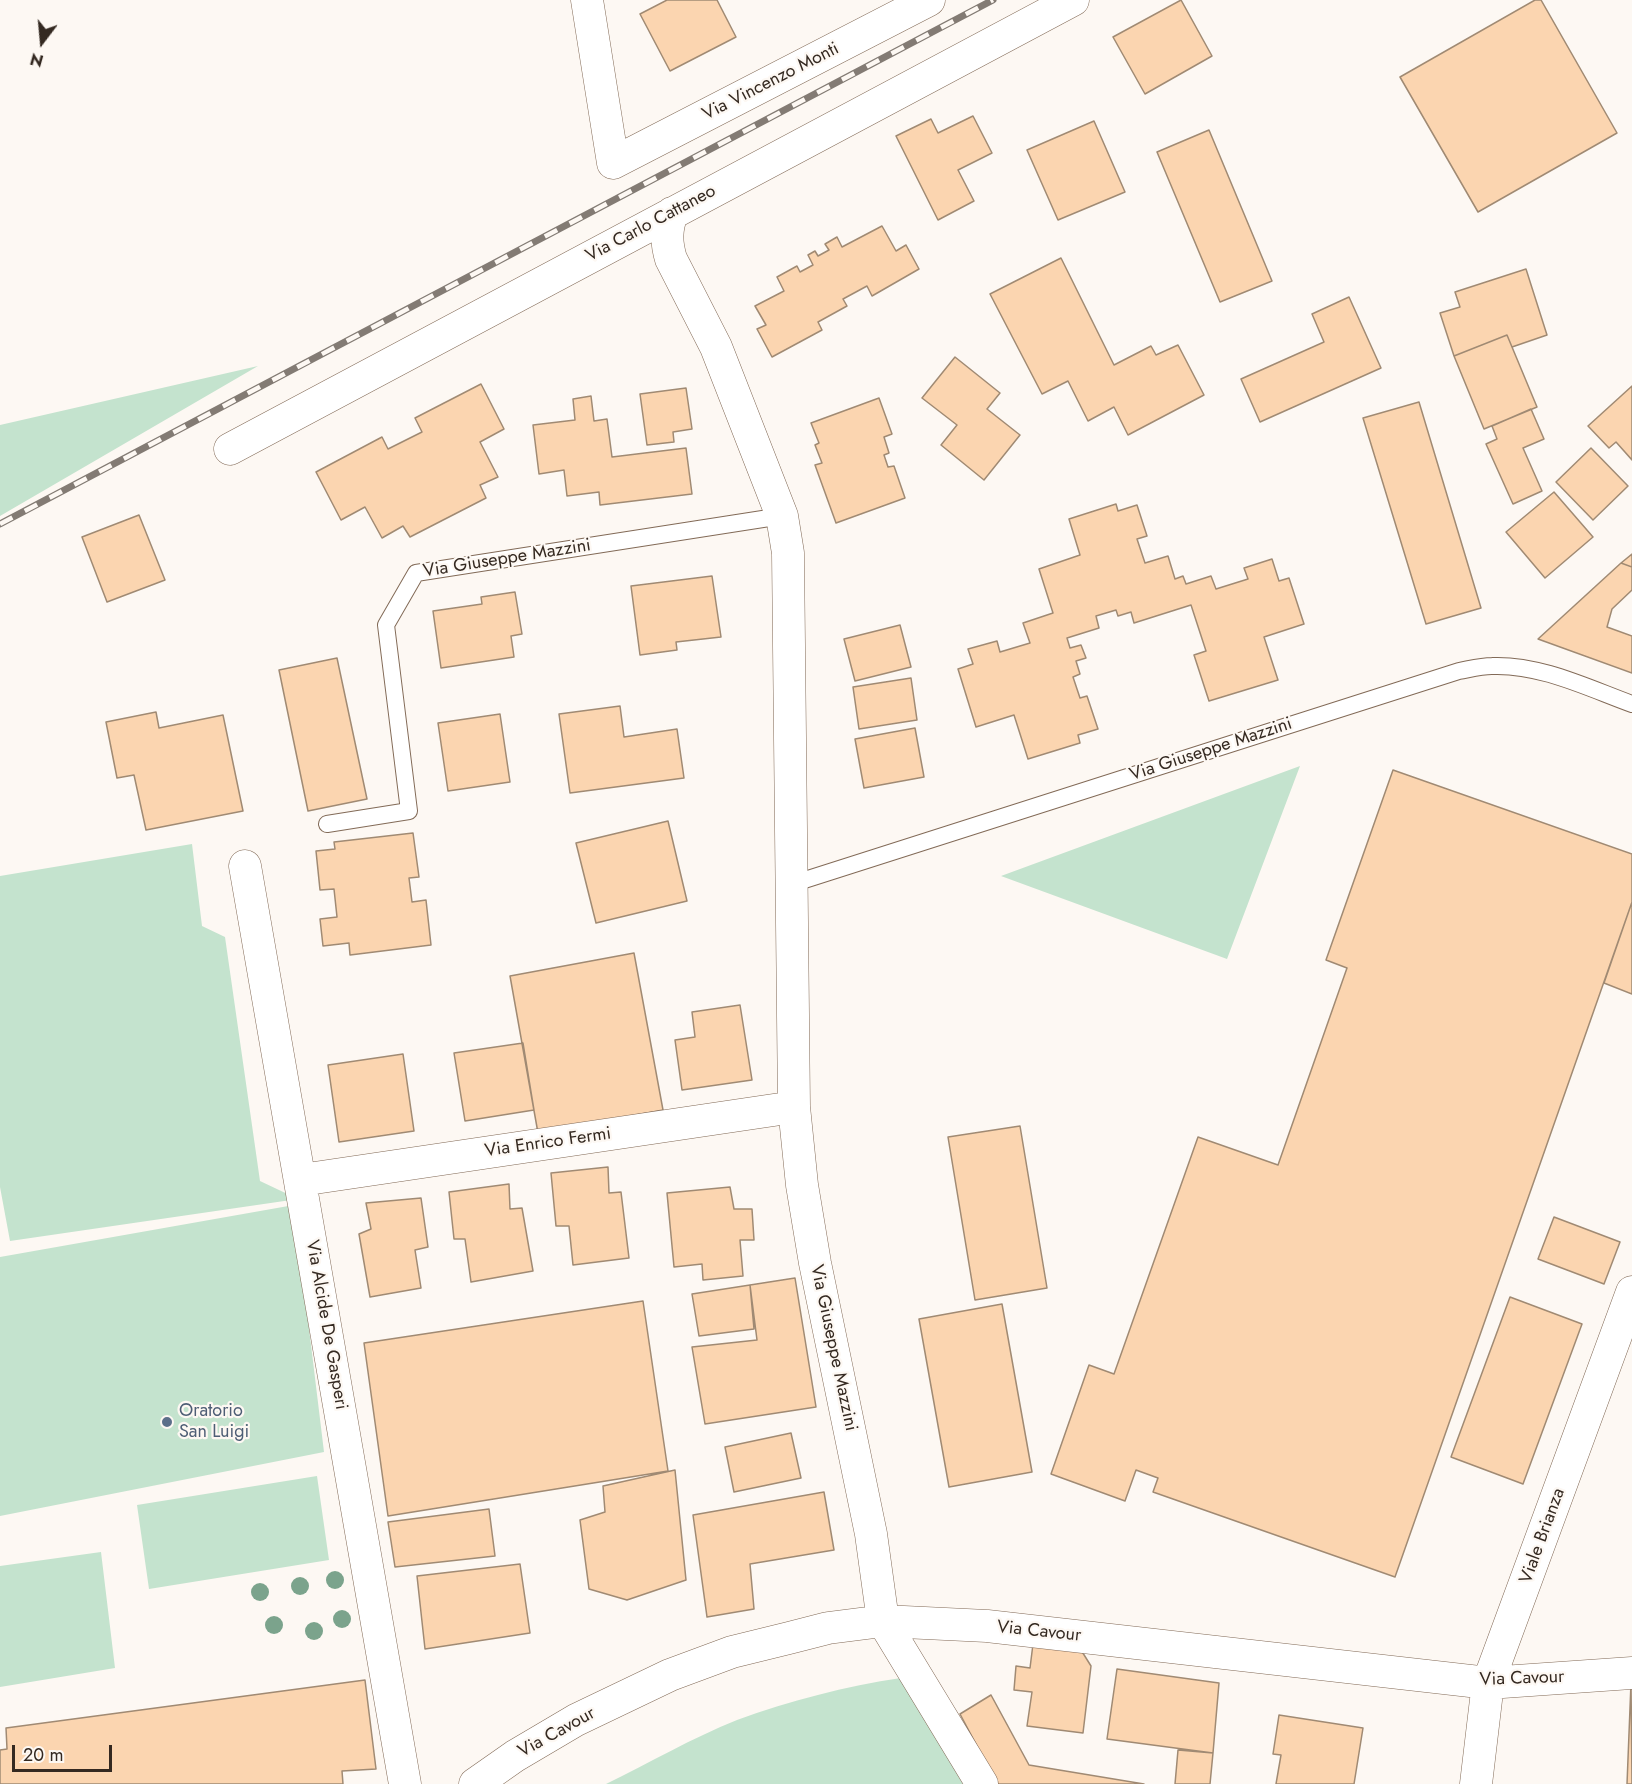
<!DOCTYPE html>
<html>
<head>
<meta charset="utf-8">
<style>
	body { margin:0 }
	#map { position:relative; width:1632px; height:1784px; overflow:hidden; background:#fdf8f3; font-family:Jost,sans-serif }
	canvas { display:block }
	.north { position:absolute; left:12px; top:12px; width:60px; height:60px; -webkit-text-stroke:4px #fdf8f3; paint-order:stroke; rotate:196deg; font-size:16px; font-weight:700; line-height:24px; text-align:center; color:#342921 }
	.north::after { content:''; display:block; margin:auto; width:21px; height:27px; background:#342921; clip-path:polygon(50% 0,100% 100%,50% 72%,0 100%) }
	.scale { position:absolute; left:12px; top:1745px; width:100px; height:27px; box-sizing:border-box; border:3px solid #342921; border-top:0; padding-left:8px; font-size:18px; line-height:21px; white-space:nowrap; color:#342921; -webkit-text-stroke:4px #fdf8f3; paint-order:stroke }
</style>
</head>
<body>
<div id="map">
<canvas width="1632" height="1784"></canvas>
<div class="north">N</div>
<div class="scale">20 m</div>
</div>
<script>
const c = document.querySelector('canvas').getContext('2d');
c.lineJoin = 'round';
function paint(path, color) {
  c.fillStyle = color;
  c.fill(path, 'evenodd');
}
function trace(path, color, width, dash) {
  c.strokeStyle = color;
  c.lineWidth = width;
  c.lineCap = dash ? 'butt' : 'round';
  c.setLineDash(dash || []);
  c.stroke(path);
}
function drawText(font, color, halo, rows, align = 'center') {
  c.font = font + ' Jost,sans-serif';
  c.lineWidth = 4.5;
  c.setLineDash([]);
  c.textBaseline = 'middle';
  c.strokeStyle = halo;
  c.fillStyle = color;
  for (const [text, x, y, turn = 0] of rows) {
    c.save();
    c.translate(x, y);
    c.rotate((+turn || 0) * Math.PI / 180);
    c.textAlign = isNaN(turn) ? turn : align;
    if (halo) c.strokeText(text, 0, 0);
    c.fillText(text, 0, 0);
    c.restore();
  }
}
paint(new Path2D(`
	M258,366L0,516V425Z
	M1300,766L1227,959L1001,876Z
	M192,844L202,926L225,937L260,1181L298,1199L10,1241L0,1187V876Z
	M294,1205L324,1452L0,1516V1257Z
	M317,1476L329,1560L149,1589L137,1505Z
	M101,1552L115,1668L0,1687V1566Z
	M901,1678L963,1784H606C649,1763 692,1738 737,1720C789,1701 846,1686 901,1678Z`), '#c4e3ce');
const building = new Path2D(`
	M667,0H717L736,37L670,71L640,14Z
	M1181,0L1212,56L1145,94L1113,37Z
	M1535,0H1541L1617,133L1478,212L1400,77Z
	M973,116L992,153L958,170L974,201L938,220L896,136L931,119L938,133Z
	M1094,121L1125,192L1058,220L1027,150Z
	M1209,130L1272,281L1220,302L1157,152Z
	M882,226L896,251L906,245L919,269L872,296L867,286L843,299L847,306L818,322L822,330L772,357L757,329L766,325L755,306L784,291L777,277L797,266L800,272L813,265L808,255L815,251L818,256L829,250L825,244L837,237L842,247Z
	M1061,258L1114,365L1151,346L1156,355L1178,345L1204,395L1128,435L1114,407L1088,421L1068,381L1042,394L990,294Z
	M1526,269L1547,335L1512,347L1507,335L1454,356L1440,313L1460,307L1455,292Z
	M1349,297L1381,368L1260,422L1241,379L1324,342L1312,314Z
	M1507,335L1537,407L1484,429L1454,356Z
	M955,357L1000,393L987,409L1020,435L984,480L941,445L957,425L922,398Z
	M481,384L504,429L480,442L498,477L480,485L486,498L410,537L403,526L382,538L365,507L341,520L316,472L382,437L388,449L422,432L415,418Z
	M1632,386V460L1616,442L1609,448L1588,426Z
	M686,388L692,429L673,432L674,442L647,445L640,394Z
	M591,396L594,421L607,419L612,457L686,448L692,494L600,505L599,492L567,496L564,470L539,474L533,425L575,420L573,399Z
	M879,398L892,434L884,437L889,453L884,455L888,467L894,466L905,498L836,523L815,465L822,463L815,445L819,443L811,423Z
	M1419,402L1481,608L1426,624L1363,418Z
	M1531,409L1544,439L1523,448L1542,491L1513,504L1486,444L1497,439L1492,426Z
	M1591,448L1628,486L1593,520L1556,482Z
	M1554,492L1593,537L1545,578L1506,532Z
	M1116,504L1118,511L1137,505L1147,536L1137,539L1145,563L1168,556L1175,579L1183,576L1186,584L1211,576L1216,589L1248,579L1244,568L1272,559L1279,581L1289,578L1304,624L1264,637L1278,680L1209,701L1194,655L1206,651L1191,605L1134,623L1131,612L1118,616L1116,610L1096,616L1099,628L1067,638L1070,648L1081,645L1086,658L1076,661L1080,674L1073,677L1080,698L1087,696L1098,729L1078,735L1080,743L1028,759L1014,715L976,727L958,669L973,664L968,649L997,641L1000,652L1030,643L1023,623L1053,613L1039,569L1080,555L1069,519Z
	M139,515L165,580L107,602L82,537Z
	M1632,554V567L1621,563Z
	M1621,563L1632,567V590L1612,609L1607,627L1632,636V673L1538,639Z
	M712,576L721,637L676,642L677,650L640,655L631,586Z
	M515,592L522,634L511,636L514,657L441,668L433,611L482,604L481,597Z
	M900,625L911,667L855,681L844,639Z
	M337,658L367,799L308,811L279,670Z
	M911,678L917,720L859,729L853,687Z
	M620,706L624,737L677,729L684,778L570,793L559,714Z
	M156,712L159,728L223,715L243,811L146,830L134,775L117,778L106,722Z
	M500,714L510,782L448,791L438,723Z
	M915,728L924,777L864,788L855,739Z
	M1393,770L1632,854V902L1395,1577L1153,1492L1158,1478L1136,1470L1125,1501L1051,1474L1089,1365L1114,1374L1198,1137L1278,1165L1347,968L1326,960Z
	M668,821L687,901L596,923L576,843Z
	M413,833L419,877L409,878L412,902L426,900L431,945L350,955L349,943L323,946L320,919L337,917L334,889L320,890L316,851L335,849L334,842Z
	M1632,902V994L1604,983Z
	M634,953L663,1110L538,1133L510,976Z
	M740,1005L752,1080L682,1090L675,1040L695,1037L692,1012Z
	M523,1043L534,1110L465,1121L454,1053Z
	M403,1054L414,1131L339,1142L328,1065Z
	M1020,1126L1047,1288L975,1300L948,1137Z
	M608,1167L609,1193L621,1192L629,1258L573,1265L569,1226H556L551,1173Z
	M509,1184L510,1209L522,1208L533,1271L471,1282L465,1239H454L449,1192Z
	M730,1187L734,1209H752L754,1240H740L743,1276L703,1280L702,1264L674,1267L667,1193Z
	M421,1198L428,1247L415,1250L421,1288L370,1297L359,1234L371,1229L366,1203Z
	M1554,1217L1620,1242L1604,1284L1538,1259Z
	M795,1278L816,1407L705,1424L692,1347L757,1340L750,1285Z
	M750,1285L754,1329L699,1336L692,1294Z
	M1510,1297L1582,1324L1523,1484L1451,1457Z
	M643,1301L668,1471L388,1516L364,1343Z
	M1002,1304L1032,1472L949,1487L919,1319Z
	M791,1433L801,1478L734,1492L725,1447Z
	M675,1470L686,1580L627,1600L589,1589L580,1520L605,1512L603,1486Z
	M824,1492L834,1550L750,1564L754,1609L707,1617L693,1515Z
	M489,1509L495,1556L395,1567L388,1522Z
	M520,1564L530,1633L425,1649L417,1576Z
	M1033,1644L1081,1650L1091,1666L1083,1733L1027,1726L1032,1692L1014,1690L1016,1666L1030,1668Z
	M1117,1669L1219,1683L1213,1753L1107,1739Z
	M365,1680L376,1769L342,1771L343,1784H0V1750L7,1749L6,1728Z
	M1631,1683L1632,1784H1627Z
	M991,1695L1029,1765L1144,1784H986L977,1746L960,1714Z
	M1279,1715L1363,1728L1354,1784H1276L1281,1755L1273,1754Z
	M1178,1750L1213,1753L1210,1784H1175Z`);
paint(building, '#fbd5b0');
trace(building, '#a08a73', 1.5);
const service = new Path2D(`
	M327,824L409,811L386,625L416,573L782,516
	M792,884L1459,671C1470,669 1481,666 1492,666C1540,664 1588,688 1632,704`);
const minor = new Path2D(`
	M587,0L613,163L929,0
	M672,213C666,230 666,242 671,259L716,347L782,516L788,553L794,1107L802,1185L815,1263L871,1534L883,1621L982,1784
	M230,449L1073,0
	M245,866L405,1784
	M301,1180L794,1107
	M475,1784L515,1756L576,1720L670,1675L732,1652L789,1638L828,1628L883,1621L987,1626L1488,1683L1632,1673
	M1476,1784L1488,1683L1632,1292`);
trace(service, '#826a57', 18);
trace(minor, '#826a57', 33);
trace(service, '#fff', 16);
trace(minor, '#fff', 32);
const rail = new Path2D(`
	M0,524L993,0`);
trace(rail, '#837b74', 7);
trace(rail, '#fdf8f3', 4.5, [14]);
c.fillStyle = '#7ba38c';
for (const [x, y] of [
	[335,1580],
	[300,1586],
	[260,1592],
	[342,1619],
	[274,1625],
	[314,1631]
]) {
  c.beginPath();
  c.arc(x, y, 9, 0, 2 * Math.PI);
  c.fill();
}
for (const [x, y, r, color] of [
	[167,1422,6,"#5c6f8a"]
]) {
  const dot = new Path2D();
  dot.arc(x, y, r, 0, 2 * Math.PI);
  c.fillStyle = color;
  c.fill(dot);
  trace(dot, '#fdf8f3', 2);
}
drawText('18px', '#342921', '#fdf8f3', [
	["Via Vincenzo Monti",771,82,-27],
	["Via Carlo Cattaneo",651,224,-28],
	["Via Giuseppe Mazzini",507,559,-9],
	["Via Giuseppe Mazzini",1211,750,-18],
	["Via Enrico Fermi",548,1143,-8],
	["Via Alcide De Gasperi",326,1325,80],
	["Via Giuseppe Mazzini",833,1348,78],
	["Viale Brianza",1543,1536,-70],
	["Via Cavour",1039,1632,6],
	["Via Cavour",1522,1679,-2],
	["Via Cavour",557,1733,-29]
]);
drawText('18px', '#4e5e75', '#fdf8f3', [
	["Oratorio",179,1412],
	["San Luigi",179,1433]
], 'left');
</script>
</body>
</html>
